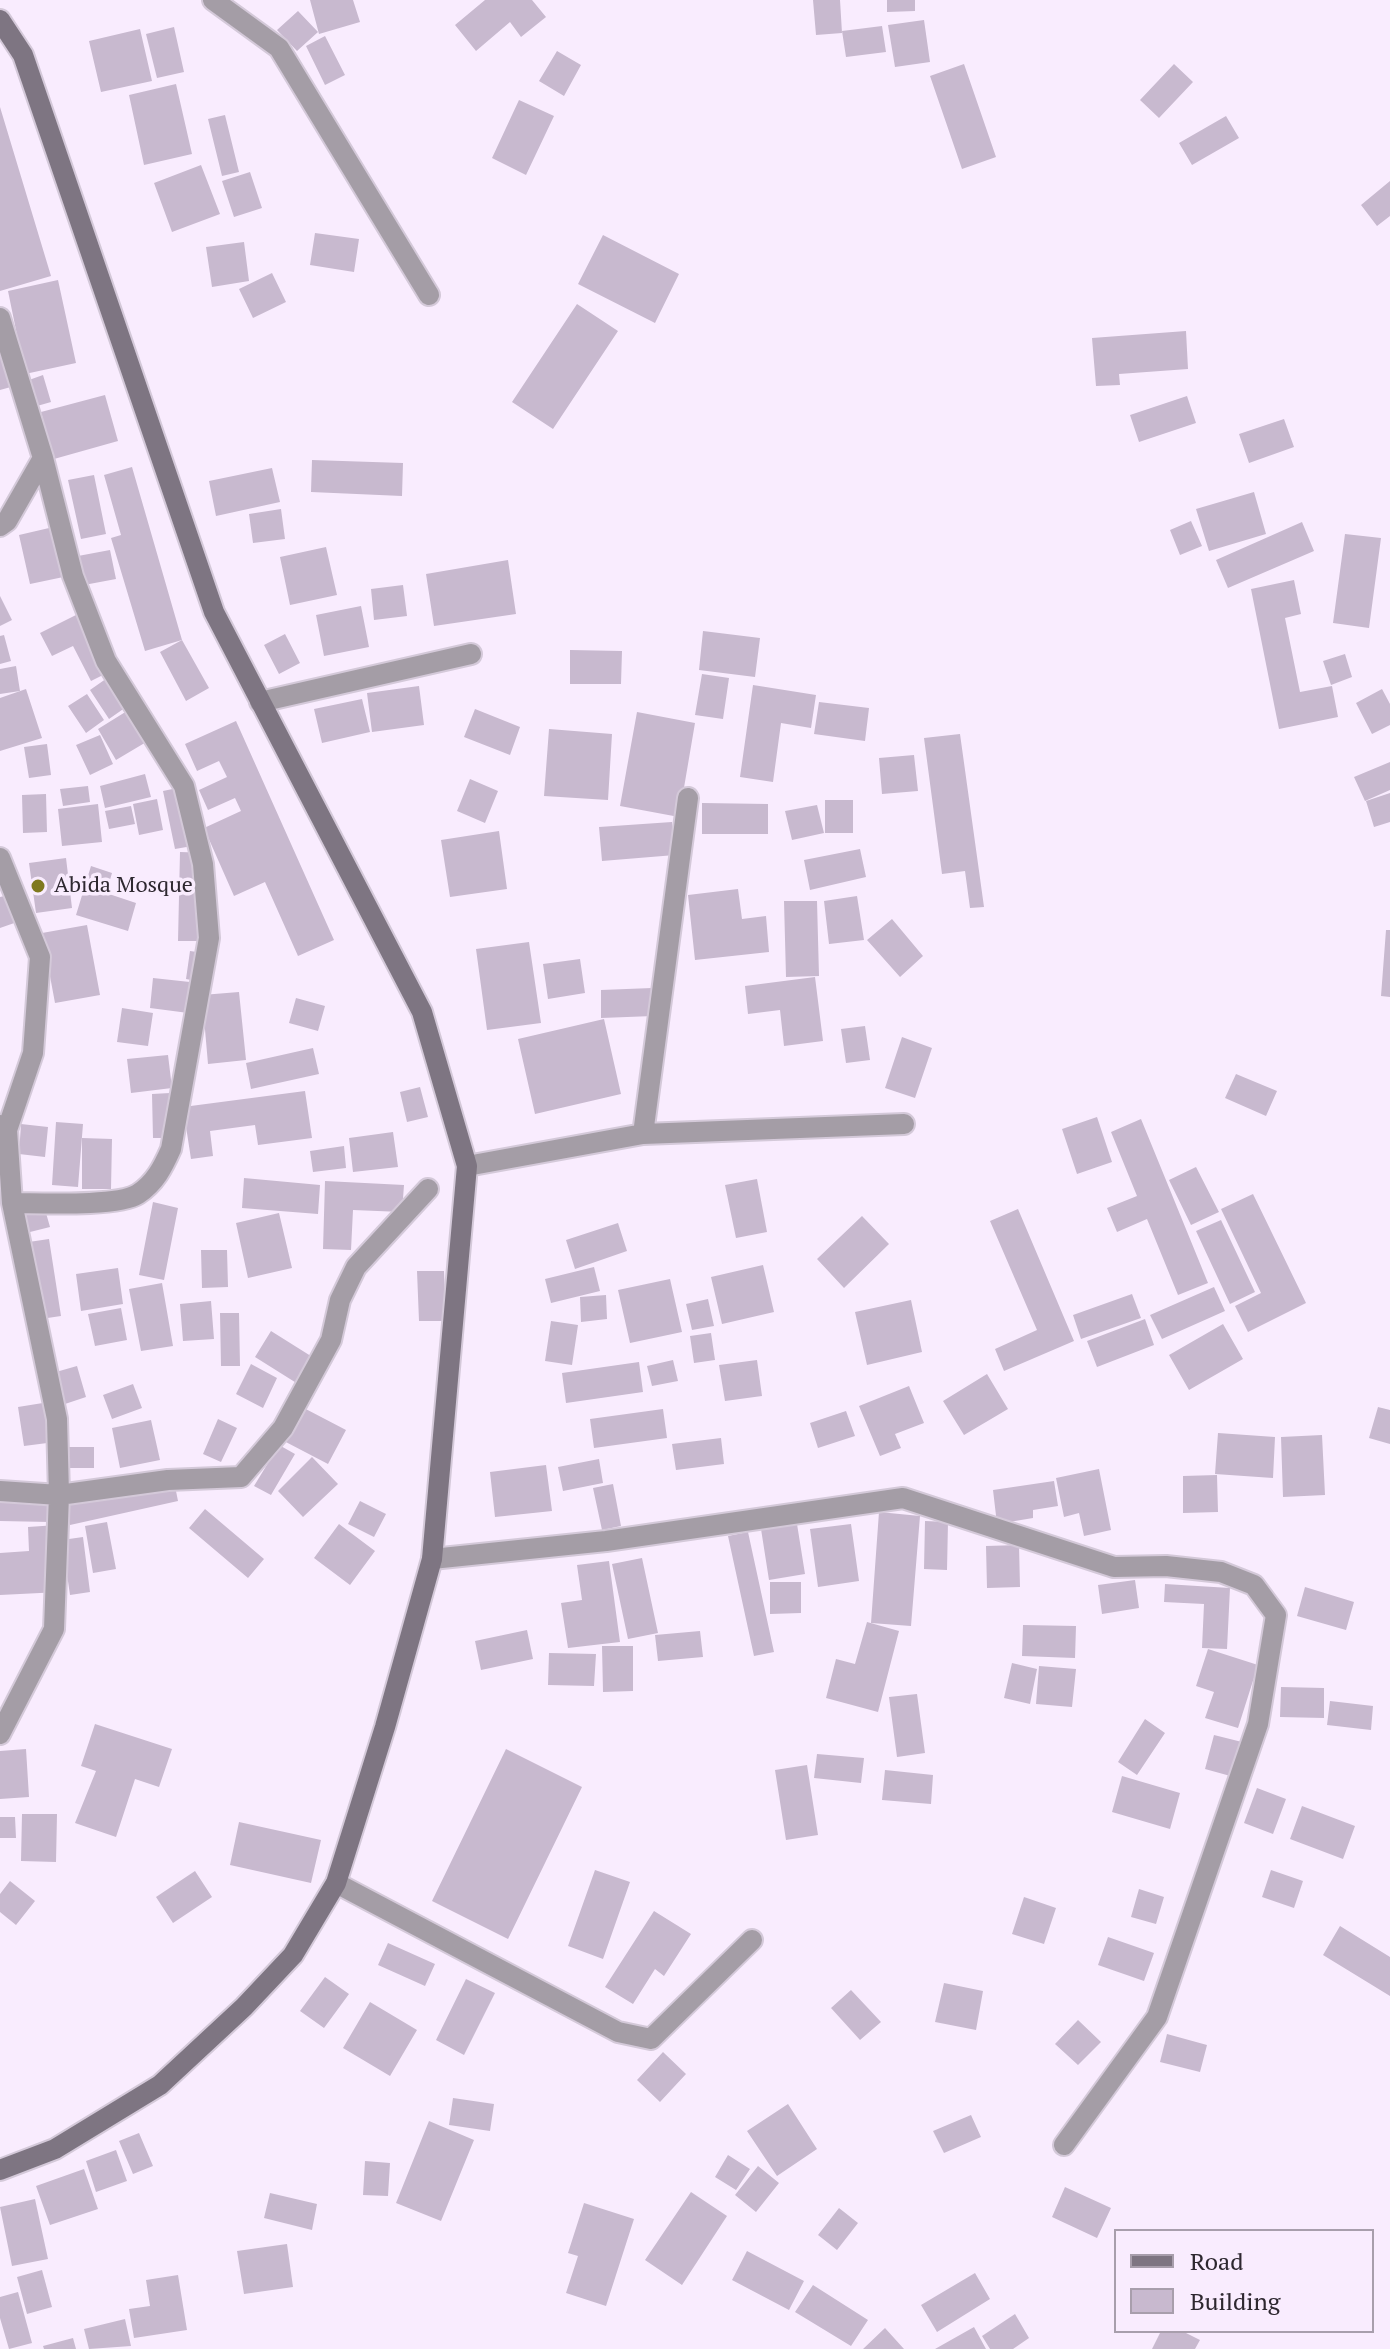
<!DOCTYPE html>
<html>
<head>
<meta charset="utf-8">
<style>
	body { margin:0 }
	#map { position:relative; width:1390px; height:2349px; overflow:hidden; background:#f9ecfe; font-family:"PT Serif",serif }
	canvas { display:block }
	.legend { position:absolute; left:1114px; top:2229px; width:260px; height:104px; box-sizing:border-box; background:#f9ecfe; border:2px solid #a89eac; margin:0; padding:10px 14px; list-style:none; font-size:24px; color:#2e2830 }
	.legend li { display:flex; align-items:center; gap:16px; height:40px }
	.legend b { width:40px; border:2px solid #a89eac }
</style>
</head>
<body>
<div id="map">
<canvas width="1390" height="2349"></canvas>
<ul class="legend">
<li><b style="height:10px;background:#7e7582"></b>Road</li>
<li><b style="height:22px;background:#c8b9cf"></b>Building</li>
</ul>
</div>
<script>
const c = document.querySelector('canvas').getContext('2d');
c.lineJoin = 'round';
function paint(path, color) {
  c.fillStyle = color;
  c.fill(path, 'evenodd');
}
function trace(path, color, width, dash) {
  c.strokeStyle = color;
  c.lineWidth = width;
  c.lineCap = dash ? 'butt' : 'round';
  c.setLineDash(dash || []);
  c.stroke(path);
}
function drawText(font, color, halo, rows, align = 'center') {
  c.font = font + ' "PT Serif",serif';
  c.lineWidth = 7;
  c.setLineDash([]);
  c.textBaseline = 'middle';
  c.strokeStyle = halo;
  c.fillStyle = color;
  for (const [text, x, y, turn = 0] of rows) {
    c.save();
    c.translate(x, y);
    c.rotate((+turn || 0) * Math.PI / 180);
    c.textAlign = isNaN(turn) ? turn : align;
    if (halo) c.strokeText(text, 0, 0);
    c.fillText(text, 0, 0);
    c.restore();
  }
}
paint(new Path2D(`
	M310,0H353L360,22L319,34Z
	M485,0H532L546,17L521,37L510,22L476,51L455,25Z
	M813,0H840L842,33L816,35Z
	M887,0H915V11L887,12Z
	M298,11L318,32L297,51L277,30Z
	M924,20L930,62L895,67L888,25Z
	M882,26L886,52L846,57L842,31Z
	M174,27L184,72L157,78L146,34Z
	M140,29L152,81L101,92L89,41Z
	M325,36L345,75L325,85L306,46Z
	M557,51L581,65L564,96L539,81Z
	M964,64L996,157L962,169L930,76Z
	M1174,64L1193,82L1159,118L1140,100Z
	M176,84L192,154L144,165L129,95Z
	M519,100L554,116L526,175L492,158Z
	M0,107L51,276L0,291Z
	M225,115L239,172L222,176L208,119Z
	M1226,116L1239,138L1192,165L1179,143Z
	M201,165L220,214L172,232L154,183Z
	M250,172L262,208L234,217L222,181Z
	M1390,181V216L1377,226L1361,205Z
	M315,233L359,239L354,272L310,265Z
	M603,235L679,274L655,323L578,284Z
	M244,242L249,281L212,287L206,247Z
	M272,273L286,302L253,318L239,289Z
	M58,280L76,363L25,374L8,291Z
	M577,304L618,331L553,429L512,402Z
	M1186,331L1188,369L1119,374L1120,385L1096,386L1092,338Z
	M8,350L18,385L0,390V352Z
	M43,375L51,402L37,406L29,380Z
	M105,395L118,441L54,459L41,412Z
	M1187,396L1196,423L1139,442L1130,415Z
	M1284,419L1294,447L1249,463L1239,434Z
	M312,460L403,463L402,496L311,492Z
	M132,467L182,640L209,688L186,701L160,652L182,640L145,651L111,538L121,535L104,475Z
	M272,468L280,502L216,516L209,481Z
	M94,475L106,534L81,539L68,480Z
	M1254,492L1266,534L1209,551L1196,509Z
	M281,509L285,539L253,543L249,514Z
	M1191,521L1202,546L1180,555L1170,530Z
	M1302,522L1314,551L1228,588L1216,560Z
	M62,525L73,575L30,584L19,535Z
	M1345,534L1381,538L1369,628L1333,623Z
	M326,547L337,595L290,605L280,557Z
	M110,550L116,579L84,585L78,556Z
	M508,560L516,614L434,626L426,574Z
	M1294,580L1301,614L1285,618L1300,692L1332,686L1338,717L1279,729L1251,589Z
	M403,585L407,616L374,620L371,589Z
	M0,596L12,620L0,626Z
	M361,606L369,647L324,656L316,615Z
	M78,614L107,673L91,681L73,646L52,656L40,633Z
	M703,631L760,638L755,677L699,670Z
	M285,634L300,663L279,674L264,645Z
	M4,635L11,661L0,664V636Z
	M570,650L622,651L621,684H570Z
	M1345,654L1352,677L1331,685L1323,661Z
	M16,666L20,691L0,694V669Z
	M702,674L729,678L723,719L695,715Z
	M110,676L129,705L109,719L90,690Z
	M753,685L816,695L811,728L781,723L773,782L740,777Z
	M419,686L424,725L372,732L367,693Z
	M26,689L42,738L0,751V698Z
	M1382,689L1390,704V725L1372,734L1356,703Z
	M87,694L104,720L86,733L68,706Z
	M362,699L370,732L322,743L314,709Z
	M819,702L869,708L865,741L814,734Z
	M135,706L153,738L116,760L98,729Z
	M475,709L520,727L510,755L464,737Z
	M637,712L695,723L679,817L620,806Z
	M236,721L334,940L298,956L265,882L234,896L204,828L241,811L235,798L208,810L199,790L227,777L219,761L197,771L185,744Z
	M549,729L612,734L608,800L544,796Z
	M960,734L984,907L970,908L965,871L942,874L924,738Z
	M100,735L113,764L90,775L76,745Z
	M47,744L51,775L29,778L24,747Z
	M914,755L918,791L882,794L879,758Z
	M1390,762V790L1365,801L1354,777Z
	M145,774L151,797L105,808L100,786Z
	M470,779L498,791L485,823L457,811Z
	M88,786L90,802L63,806L60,789Z
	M187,786L198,845L175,849L163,791Z
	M1390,793V822L1374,827L1366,801Z
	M46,794L47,832L23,833L22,795Z
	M157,799L163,830L139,835L133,804Z
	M825,800H853V833H825Z
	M702,803L768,804V834H702Z
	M98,804L102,842L62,846L58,809Z
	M817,805L824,833L792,840L785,811Z
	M131,806L135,824L109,829L105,811Z
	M672,822L675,855L602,861L599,827Z
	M499,831L507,889L450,897L441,840Z
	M860,849L866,877L810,890L804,860Z
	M180,852L210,853L209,941H178Z
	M66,858L72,908L36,913L29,863Z
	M91,866L112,873L106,893L136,903L128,931L76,915Z
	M738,889L742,919L766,916L769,952L695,960L688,895Z
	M13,894L20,921L0,928V897Z
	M857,896L864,940L829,944L824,901Z
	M784,901H817L819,976L786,977Z
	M892,919L923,956L900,977L867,940Z
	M87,925L100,995L55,1003L42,933Z
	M1386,930H1390V997L1381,996Z
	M529,942L541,1023L487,1030L476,949Z
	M190,951L211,954L207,983L186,979Z
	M580,959L585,993L548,999L543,964Z
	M815,977L823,1041L784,1046L780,1010L748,1014L745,986Z
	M153,978L199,983L196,1014L150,1008Z
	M652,988L653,1016L601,1018V990Z
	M239,992L246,1060L208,1064L202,995Z
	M296,998L325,1006L318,1031L289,1023Z
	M122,1008L153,1013L148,1046L117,1042Z
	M604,1019L621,1094L535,1114L518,1039Z
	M865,1026L870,1060L846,1063L841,1029Z
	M902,1037L932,1048L915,1098L885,1088Z
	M313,1048L319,1074L251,1089L246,1063Z
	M168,1055L172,1088L131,1093L127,1059Z
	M1236,1074L1277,1091L1266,1116L1225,1098Z
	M420,1087L428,1117L407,1122L400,1092Z
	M305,1091L312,1138L258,1145L255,1125L210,1131L213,1156L191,1159L183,1107Z
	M170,1093L171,1138H153L152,1094Z
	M1097,1117L1112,1162L1077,1174L1062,1129Z
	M1141,1119L1208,1283L1178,1295L1147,1219L1117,1232L1107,1208L1137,1196L1111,1132Z
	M56,1122L83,1124L78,1187L52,1185Z
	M21,1124L48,1127L45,1157L19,1154Z
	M393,1132L398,1167L353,1172L349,1138Z
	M82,1138L112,1139L111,1189H82Z
	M344,1146L346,1168L313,1172L310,1151Z
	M1196,1167L1219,1212L1191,1225L1169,1180Z
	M244,1178L320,1185L318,1214L242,1208Z
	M757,1179L767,1232L736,1238L725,1185Z
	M325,1181L404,1185L402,1212L353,1210L351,1250L323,1249Z
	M1253,1194L1306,1303L1248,1332L1235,1306L1261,1293L1221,1209Z
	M153,1202L178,1208L164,1280L139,1275Z
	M44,1206L50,1227L26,1233L21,1213Z
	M1018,1209L1074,1341L1004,1371L995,1349L1037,1330L990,1221Z
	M279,1213L292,1268L248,1278L236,1223Z
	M862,1216L889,1244L844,1288L817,1259Z
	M1221,1220L1255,1292L1230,1304L1196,1231Z
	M618,1223L627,1251L575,1269L566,1240Z
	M49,1239L61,1316L34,1320L22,1243Z
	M201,1250H227L228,1287L202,1288Z
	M763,1265L774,1312L722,1324L711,1277Z
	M594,1267L600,1291L551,1303L545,1279Z
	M118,1268L123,1304L81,1311L76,1274Z
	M417,1271H444L446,1321H419Z
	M670,1279L682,1332L630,1343L618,1290Z
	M162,1283L173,1346L141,1351L129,1289Z
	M1214,1287L1225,1311L1162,1339L1150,1315Z
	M1132,1294L1141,1318L1081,1339L1073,1315Z
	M606,1295L607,1319L581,1322L580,1297Z
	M708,1299L714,1326L692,1330L686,1304Z
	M911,1300L922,1352L867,1365L855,1312Z
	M211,1301L214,1339L183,1341L180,1304Z
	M121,1308L127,1340L95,1346L88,1314Z
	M220,1313H239L240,1366H221Z
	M1145,1319L1154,1345L1097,1367L1087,1341Z
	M551,1321L578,1325L572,1365L545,1361Z
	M1223,1324L1243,1359L1189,1390L1169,1355Z
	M271,1331L314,1358L298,1384L255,1357Z
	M711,1333L715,1360L694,1363L690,1336Z
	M673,1360L678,1381L652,1386L647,1366Z
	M757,1360L762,1396L725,1401L719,1365Z
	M639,1362L643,1392L566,1403L562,1373Z
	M251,1364L277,1378L263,1408L236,1394Z
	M77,1366L86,1397L59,1406L49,1374Z
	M987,1374L1008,1409L964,1435L943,1401Z
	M133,1384L142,1408L112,1419L103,1395Z
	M909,1386L924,1423L895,1434L901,1448L880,1456L859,1406Z
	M49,1402L55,1442L24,1446L18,1407Z
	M300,1406L346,1430L328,1464L282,1440Z
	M1378,1407L1390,1410V1444L1369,1438Z
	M663,1409L667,1438L594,1448L590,1419Z
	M846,1411L855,1436L818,1448L810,1423Z
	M218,1419L237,1428L221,1462L203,1454Z
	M151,1420L160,1460L120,1468L112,1428Z
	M1218,1433L1275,1437L1273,1478L1215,1474Z
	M1322,1435L1325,1495L1283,1497L1281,1437Z
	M721,1438L724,1464L676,1470L672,1444Z
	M279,1445L295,1454L271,1495L254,1486Z
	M69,1447H94V1468H70Z
	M312,1457L338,1484L303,1517L278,1491Z
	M599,1459L603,1483L563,1491L558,1467Z
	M546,1465L552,1511L495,1517L490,1472Z
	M1099,1469L1111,1530L1084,1536L1079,1513L1064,1517L1056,1478Z
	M1217,1475L1218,1512L1183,1513V1476Z
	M173,1476L178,1501L70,1525L64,1499Z
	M1054,1481L1058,1506L1033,1510V1518L997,1524L993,1490Z
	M613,1484L621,1526L602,1530L593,1488Z
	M0,1495L51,1496L50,1522L0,1521Z
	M360,1501L386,1514L374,1537L348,1524Z
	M205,1509L264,1559L248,1578L189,1528Z
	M879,1512L920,1516L911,1626L871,1623Z
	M925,1521L948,1522L947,1570L924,1569Z
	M107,1522L116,1569L93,1573L85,1526Z
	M339,1524L375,1551L350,1585L314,1558Z
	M797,1524L805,1574L769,1580L761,1529Z
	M851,1524L859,1581L818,1587L810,1529Z
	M57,1525L60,1592L0,1595V1553L29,1551L28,1527Z
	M748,1532L774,1652L754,1656L728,1536Z
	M83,1537L90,1592L70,1595L62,1540Z
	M1019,1545L1020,1587L987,1588L986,1546Z
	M642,1558L658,1633L628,1639L612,1564Z
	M609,1561L620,1642L568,1648L561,1603L582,1600L577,1565Z
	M1135,1580L1139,1608L1102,1614L1098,1585Z
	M770,1582H801V1613L770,1614Z
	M1165,1584L1230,1588L1227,1649L1202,1648L1204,1604L1164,1602Z
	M1305,1587L1354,1602L1346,1630L1297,1616Z
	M867,1622L899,1631L878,1712L826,1698L836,1659L855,1664Z
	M1023,1625L1076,1626L1075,1658L1022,1656Z
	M527,1630L533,1659L481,1670L475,1641Z
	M700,1631L703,1657L658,1661L655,1635Z
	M602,1646H633V1691L603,1692Z
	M1208,1649L1258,1665L1238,1728L1205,1718L1214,1692L1196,1686Z
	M549,1653L596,1654L594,1686L548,1685Z
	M1012,1663L1037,1669L1030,1704L1004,1698Z
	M1039,1666L1076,1669L1072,1707L1036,1704Z
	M1281,1687L1324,1688V1718L1280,1717Z
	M917,1694L925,1753L897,1757L889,1697Z
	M1330,1701L1373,1706L1371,1730L1327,1725Z
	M1145,1719L1165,1733L1137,1775L1118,1762Z
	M95,1724L172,1749L159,1787L135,1779L116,1837L75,1823L96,1771L81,1766Z
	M1214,1735L1242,1742L1234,1777L1205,1769Z
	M26,1749L29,1797L0,1799V1751Z
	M506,1749L582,1787L508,1939L432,1901Z
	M817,1754L864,1758L861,1783L814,1778Z
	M807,1765L818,1835L786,1840L775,1770Z
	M885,1770L933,1775L931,1804L882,1800Z
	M1122,1776L1180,1793L1170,1829L1112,1812Z
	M1257,1788L1286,1799L1273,1834L1244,1823Z
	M1302,1806L1355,1826L1343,1859L1290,1839Z
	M22,1814H57L56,1862L21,1861Z
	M0,1817H15L16,1838H0Z
	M239,1822L321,1840L311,1883L230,1865Z
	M595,1870L630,1882L603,1959L568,1946Z
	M1271,1870L1303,1881L1294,1908L1262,1897Z
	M195,1871L212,1897L173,1923L156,1897Z
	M10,1881L35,1901L16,1925L0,1912V1894Z
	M1139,1889L1164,1897L1156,1924L1131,1917Z
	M1024,1897L1056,1908L1044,1944L1012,1934Z
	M654,1911L691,1934L664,1976L655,1969L633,2004L605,1987Z
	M1340,1926L1390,1957V1996L1323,1955Z
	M1108,1937L1154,1953L1144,1981L1098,1965Z
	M388,1943L435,1964L425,1986L378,1965Z
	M325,1977L349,1994L324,2028L300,2011Z
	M466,1979L495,1993L464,2055L436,2040Z
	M944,1983L983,1991L976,2030L935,2022Z
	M851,1990L881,2022L860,2040L831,2008Z
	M370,2002L417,2030L390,2076L343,2048Z
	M1078,2020L1101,2042L1078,2065L1055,2044Z
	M1167,2034L1207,2045L1200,2072L1160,2062Z
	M663,2052L686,2074L660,2102L637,2080Z
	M453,2098L494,2104L490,2131L449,2125Z
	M788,2104L817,2149L777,2176L747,2131Z
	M971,2115L981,2137L944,2153L933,2131Z
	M429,2121L474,2140L441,2221L396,2203Z
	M139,2133L153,2166L133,2174L119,2141Z
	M116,2150L127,2181L96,2192L86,2161Z
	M728,2155L750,2169L736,2190L715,2177Z
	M365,2161L390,2163L388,2196L363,2195Z
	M758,2166L779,2183L756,2212L735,2195Z
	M84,2169L98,2209L50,2225L36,2186Z
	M1065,2187L1111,2208L1097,2238L1052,2217Z
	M691,2192L727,2216L682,2285L645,2260Z
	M270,2193L317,2204L312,2230L264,2218Z
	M35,2199L48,2259L12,2266L0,2207Z
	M584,2203L634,2219L606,2306L566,2293L578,2256L568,2253Z
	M839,2208L858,2223L837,2250L818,2235Z
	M287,2244L293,2287L244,2294L237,2251Z
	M747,2251L804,2281L789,2310L732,2280Z
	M42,2270L52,2307L27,2314L17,2277Z
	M975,2273L990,2299L937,2332L921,2305Z
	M178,2275L187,2330L134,2338L129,2309L150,2306L146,2280Z
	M813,2285L868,2320L851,2346L795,2312Z
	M18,2292L32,2343L9,2349L0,2318V2297Z
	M1015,2314L1029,2338L1013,2349H990L982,2336Z
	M125,2319L131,2346L89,2349L84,2329Z
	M974,2327L986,2349H935Z
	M885,2328L904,2349H863Z
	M1161,2331H1182L1200,2340L1195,2349H1152Z
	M73,2338L76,2349H44L43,2346Z`), '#c8b9cf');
const street = new Path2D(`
	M213,0L279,48L429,295
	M0,318L43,458L73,576L106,661L184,786L203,864L209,938L171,1149C163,1167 155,1183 138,1194C118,1207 39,1203 12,1203
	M0,526L7,521L43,458
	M260,702L471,654
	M0,858L40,957L33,1053L7,1130
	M0,1125L7,1130L12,1203L57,1419L59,1495L0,1491
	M643,1134L688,798
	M467,1166L643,1134L904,1124
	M432,1559L606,1541L903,1498L1114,1567L1166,1566L1221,1572L1254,1585L1276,1615L1258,1724L1157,2017L1064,2145
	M0,1734L54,1629L59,1495L168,1480L241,1477L283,1428L331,1340L340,1300L356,1267L428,1189
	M336,1883L618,2032L651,2039L752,1940`);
const secondary = new Path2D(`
	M0,20L23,55L214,612L422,1012L467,1166L432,1559L385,1727L336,1883L293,1955L244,2007L160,2085L55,2149L0,2170`);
trace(street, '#d4c9d9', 24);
trace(secondary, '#d4c9d9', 24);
trace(street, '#a49da6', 20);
trace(secondary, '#7e7582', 20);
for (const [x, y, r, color] of [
	[38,886,8,"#7f791f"]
]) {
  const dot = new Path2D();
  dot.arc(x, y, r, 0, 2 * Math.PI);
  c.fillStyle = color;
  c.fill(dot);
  trace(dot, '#f9ecfe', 3);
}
drawText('22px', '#2e2830', '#f9ecfe', [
	["Abida Mosque",54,886]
], 'left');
</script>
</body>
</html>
